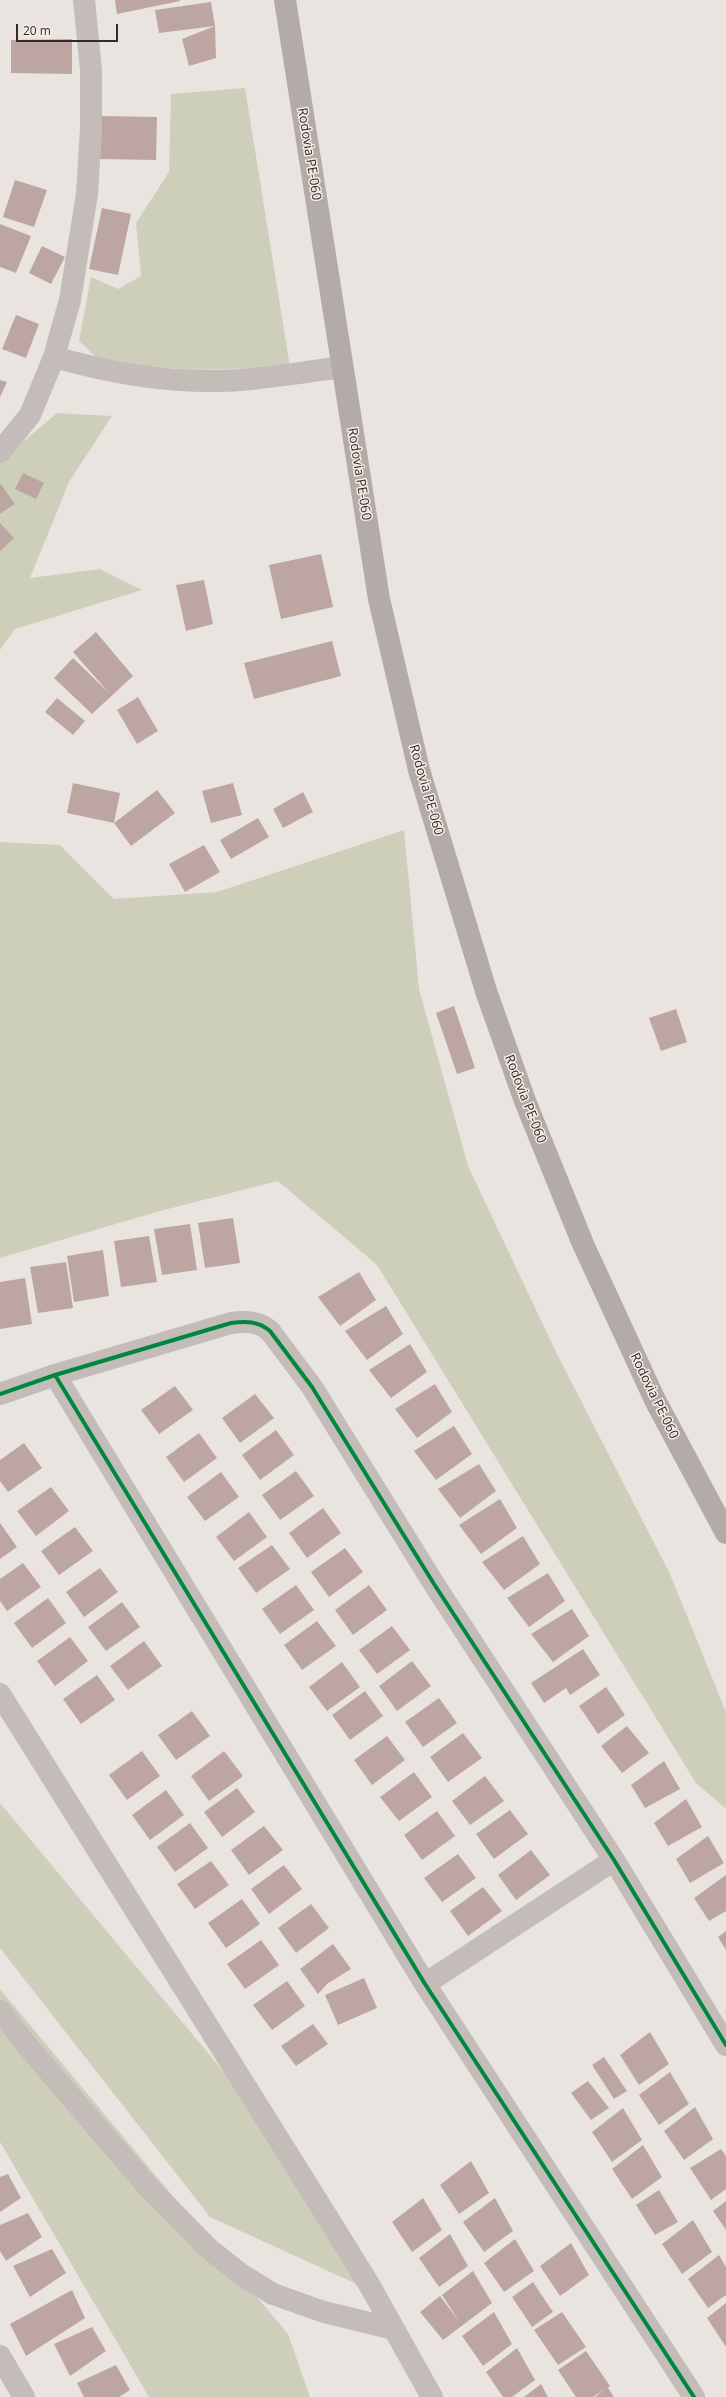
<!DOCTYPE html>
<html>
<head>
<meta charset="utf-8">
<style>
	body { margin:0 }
	#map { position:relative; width:726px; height:2397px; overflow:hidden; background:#eae4e0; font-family:"Open Sans",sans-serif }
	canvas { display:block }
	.scale { position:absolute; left:16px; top:24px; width:102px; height:18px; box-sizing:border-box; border:2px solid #342927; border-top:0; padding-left:5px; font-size:12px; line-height:14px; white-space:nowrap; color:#342927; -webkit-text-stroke:3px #f7ede6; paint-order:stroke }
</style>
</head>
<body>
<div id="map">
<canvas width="726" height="2397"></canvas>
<div class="scale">20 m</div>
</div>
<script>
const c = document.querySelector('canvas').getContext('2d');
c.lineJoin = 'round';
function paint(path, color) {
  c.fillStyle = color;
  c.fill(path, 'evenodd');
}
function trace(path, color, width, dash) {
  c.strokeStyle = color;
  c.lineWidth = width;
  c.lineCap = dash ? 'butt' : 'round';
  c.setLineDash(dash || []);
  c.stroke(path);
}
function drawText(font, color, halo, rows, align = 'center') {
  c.font = font + ' "Open Sans",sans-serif';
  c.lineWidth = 3;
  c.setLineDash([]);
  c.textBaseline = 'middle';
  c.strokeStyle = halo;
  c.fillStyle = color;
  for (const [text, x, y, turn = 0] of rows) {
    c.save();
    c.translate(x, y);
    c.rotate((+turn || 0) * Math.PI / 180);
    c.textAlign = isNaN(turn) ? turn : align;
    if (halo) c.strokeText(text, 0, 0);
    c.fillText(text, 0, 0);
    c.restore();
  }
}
paint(new Path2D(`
	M245,88L290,367L193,370L101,362L79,341L91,277L118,289L141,276L136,223L169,172L171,94Z
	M57,413L112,416L69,482L30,578L100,569L142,590L15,629L0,650V461Z
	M404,830L419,989L468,1166L556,1352L670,1574L726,1712V1809L696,1783L377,1265L278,1181L160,1211L0,1258V842L60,845L114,899L217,892Z
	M0,1803L263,2119L363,2287L210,2217L0,1948Z
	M0,1989L288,2334L310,2397H149L0,2142Z`), '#cecfbb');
paint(new Path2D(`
	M115,0H180V1L117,14Z
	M211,2L215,26L159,33L155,10Z
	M215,26L216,58L189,66L182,39Z
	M72,39V74L11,73V40Z
	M101,116L157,117L156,160L100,159Z
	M15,180L47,190L34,227L3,217Z
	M102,208L131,214L118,275L89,269Z
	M0,224L31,236L16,273L0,267Z
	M42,246L65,257L51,284L29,273Z
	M16,315L39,324L26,358L2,349Z
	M0,380L7,382L0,397Z
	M23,473L44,483L36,499L15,489Z
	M0,483L15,504L1,513H0Z
	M0,523L14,538L0,551Z
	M321,554L333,607L281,619L269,565Z
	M204,580L213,624L186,631L176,585Z
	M96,632L133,676L92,714L54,678L73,658L109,693L73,652Z
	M332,641L341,676L254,699L244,663Z
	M138,697L158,731L137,744L117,710Z
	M57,698L85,721L73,735L45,712Z
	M73,783L120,793L114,823L67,813Z
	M233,783L242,815L211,823L202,791Z
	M157,790L175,813L131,846L114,823Z
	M303,792L313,812L283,828L273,809Z
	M258,818L269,837L231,859L220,840Z
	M204,845L220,872L185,892L169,864Z
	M454,1006L475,1068L457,1074L436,1013Z
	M676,1009L687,1042L661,1051L649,1018Z
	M233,1218L240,1263L205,1268L198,1223Z
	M190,1224L197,1270L162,1275L154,1229Z
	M149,1236L157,1282L121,1287L114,1241Z
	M103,1250L109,1296L74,1302L67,1256Z
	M66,1262L73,1308L38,1313L30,1267Z
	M359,1272L376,1300L340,1326L318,1297Z
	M25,1278L32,1324L0,1329V1282Z
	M386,1306L403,1334L367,1360L345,1331Z
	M410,1344L427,1372L391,1398L369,1370Z
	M435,1384L452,1412L417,1438L395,1409Z
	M175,1386L193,1410L159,1434L141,1410Z
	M255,1394L274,1418L240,1443L222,1418Z
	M454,1426L472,1454L436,1480L414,1451Z
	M276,1430L294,1455L260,1480L242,1455Z
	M199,1433L217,1458L184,1482L166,1457Z
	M24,1443L42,1468L8,1492L0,1481V1460Z
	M479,1464L496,1491L460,1518L438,1489Z
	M296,1471L314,1496L280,1520L262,1495Z
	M221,1472L239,1497L205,1521L187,1497Z
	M51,1487L69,1511L36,1536L17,1511Z
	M500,1499L517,1528L481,1554L459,1525Z
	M323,1508L341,1533L307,1558L289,1533Z
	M249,1512L267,1537L234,1561L216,1537Z
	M0,1523L17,1547L0,1559Z
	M75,1527L93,1551L59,1575L41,1551Z
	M523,1536L540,1564L504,1590L482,1562Z
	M272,1545L290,1569L256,1593L238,1568Z
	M345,1548L363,1572L329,1597L311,1572Z
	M23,1563L41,1587L7,1611L0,1601V1579Z
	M100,1568L118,1592L84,1617L66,1592Z
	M548,1573L565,1601L529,1627L507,1598Z
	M296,1585L314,1610L280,1634L262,1609Z
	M369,1585L387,1610L353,1635L335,1610Z
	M48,1598L66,1623L32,1648L14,1623Z
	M122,1602L140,1627L106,1651L88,1627Z
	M572,1609L589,1636L553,1662L531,1634Z
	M317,1621L336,1646L302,1670L284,1645Z
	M392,1626L410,1650L377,1674L359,1650Z
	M70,1637L88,1661L55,1686L37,1661Z
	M144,1641L162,1666L128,1690L110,1666Z
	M583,1649L600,1675L570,1695L566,1688L544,1703L531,1683Z
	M412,1661L431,1686L397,1711L379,1686Z
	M342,1662L360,1687L327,1711L309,1687Z
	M97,1675L115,1700L81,1724L63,1699Z
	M606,1687L625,1715L598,1734L579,1706Z
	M365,1691L383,1716L350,1740L332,1715Z
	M439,1698L457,1723L423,1747L405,1722Z
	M192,1711L210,1736L176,1760L158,1735Z
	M627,1726L649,1753L622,1773L601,1746Z
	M463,1733L482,1758L448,1782L430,1757Z
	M387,1736L405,1760L372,1785L354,1760Z
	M142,1751L160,1776L127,1800L109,1775Z
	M224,1751L243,1776L209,1801L191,1776Z
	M664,1761L680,1789L645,1808L631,1785Z
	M414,1772L432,1797L399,1821L380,1797Z
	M485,1776L504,1801L470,1825L452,1801Z
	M237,1788L255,1812L222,1837L204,1812Z
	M166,1790L184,1815L150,1840L132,1815Z
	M686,1799L702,1827L668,1846L654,1823Z
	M510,1810L528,1834L494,1859L476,1834Z
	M437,1811L455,1836L422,1860L404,1835Z
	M190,1823L208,1848L175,1872L157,1847Z
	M264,1826L283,1850L249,1875L231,1850Z
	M708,1836L724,1863L690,1883L676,1859Z
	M531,1850L550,1875L516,1900L498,1875Z
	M458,1854L476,1878L442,1902L424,1878Z
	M211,1861L229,1885L195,1909L177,1884Z
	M284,1865L302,1889L269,1914L251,1889Z
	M726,1875V1911L709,1921L694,1898Z
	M483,1887L502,1911L468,1936L450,1911Z
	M242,1899L260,1924L226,1948L208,1923Z
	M311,1904L329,1928L296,1953L278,1928Z
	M726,1931V1950L718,1937Z
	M261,1940L279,1965L245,1989L227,1964Z
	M333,1944L351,1969L327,1984L318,1994L300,1969Z
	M364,1978L377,2008L338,2025L325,1995Z
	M287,1981L305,2006L272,2030L253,2005Z
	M313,2024L328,2044L296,2066L281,2046Z
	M650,2032L669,2064L639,2085L620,2055Z
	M604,2057L627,2091L614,2099L592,2065Z
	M670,2072L689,2104L659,2125L639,2095Z
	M588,2081L609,2108L591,2120L571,2093Z
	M695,2107L713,2139L684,2160L664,2131Z
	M623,2108L642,2140L612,2162L592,2132Z
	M643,2145L662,2177L632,2199L612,2169Z
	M721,2149L726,2156V2189L711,2200L690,2168Z
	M471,2161L489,2193L459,2214L440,2185Z
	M8,2174L21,2198L0,2212V2177Z
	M659,2190L678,2222L655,2235L636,2205Z
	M423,2198L442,2230L412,2252L392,2222Z
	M495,2198L513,2231L484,2252L463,2222Z
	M726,2201V2230L713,2211Z
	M28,2213L42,2237L6,2261L0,2251V2225Z
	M693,2220L712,2252L682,2274L662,2244Z
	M450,2234L468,2266L439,2287L419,2258Z
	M515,2239L534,2271L504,2292L484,2263Z
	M571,2243L589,2275L560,2296L540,2266Z
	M52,2249L66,2273L30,2297L13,2266Z
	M719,2255L726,2267V2295L708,2308L688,2279Z
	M473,2271L492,2303L443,2340L420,2312L440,2296L459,2321L442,2295Z
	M533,2282L553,2312L532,2327L512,2297Z
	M72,2290L85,2318L26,2356L10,2324Z
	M726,2303V2347L707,2318Z
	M494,2312L512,2344L483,2366L462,2336Z
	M562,2312L586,2347L558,2365L534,2330Z
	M92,2327L106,2351L70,2376L54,2344Z
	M517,2348L535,2380L512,2397H503L486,2372Z
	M586,2351L610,2386L608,2388L614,2397H595L605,2389L593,2397H576L558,2370Z
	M116,2365L130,2390L119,2397H84L77,2383Z
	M541,2384L548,2397H524Z`), '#bda6a2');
trace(new Path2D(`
	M54,357C117,375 185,386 252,379C282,376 312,371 342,367
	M0,452L30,415L54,357L70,300L87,194L91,129V70L84,0
	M55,1375L425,1984L694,2397
	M0,1394L55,1375L231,1323C246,1321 258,1321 270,1331L312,1387L434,1584L614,1860L726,2045
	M0,1694L328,2218L370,2286L432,2397
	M425,1984L614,1860
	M0,2011L25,2043L148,2187L208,2248L242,2275L273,2294L324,2312L394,2329
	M0,2356L24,2397`), '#c3bcb9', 22);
trace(new Path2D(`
	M285,0L379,599L419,770L486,991L525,1101L583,1244L655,1400L726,1533`), '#b2aba8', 22);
trace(new Path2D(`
	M55,1375L425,1984L694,2397
	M0,1394L55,1375L231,1323C246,1321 258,1321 270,1331L312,1387L434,1584L614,1860L726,2045`), '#00873e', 4);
drawText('13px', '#342927', '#f7ede6', [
	["Rodovia PE-060",309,154,81],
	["Rodovia PE-060",359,474,81],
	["Rodovia PE-060",426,790,74],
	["Rodovia PE-060",525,1099,69],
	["Rodovia PE-060",654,1396,64]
]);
</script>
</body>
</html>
